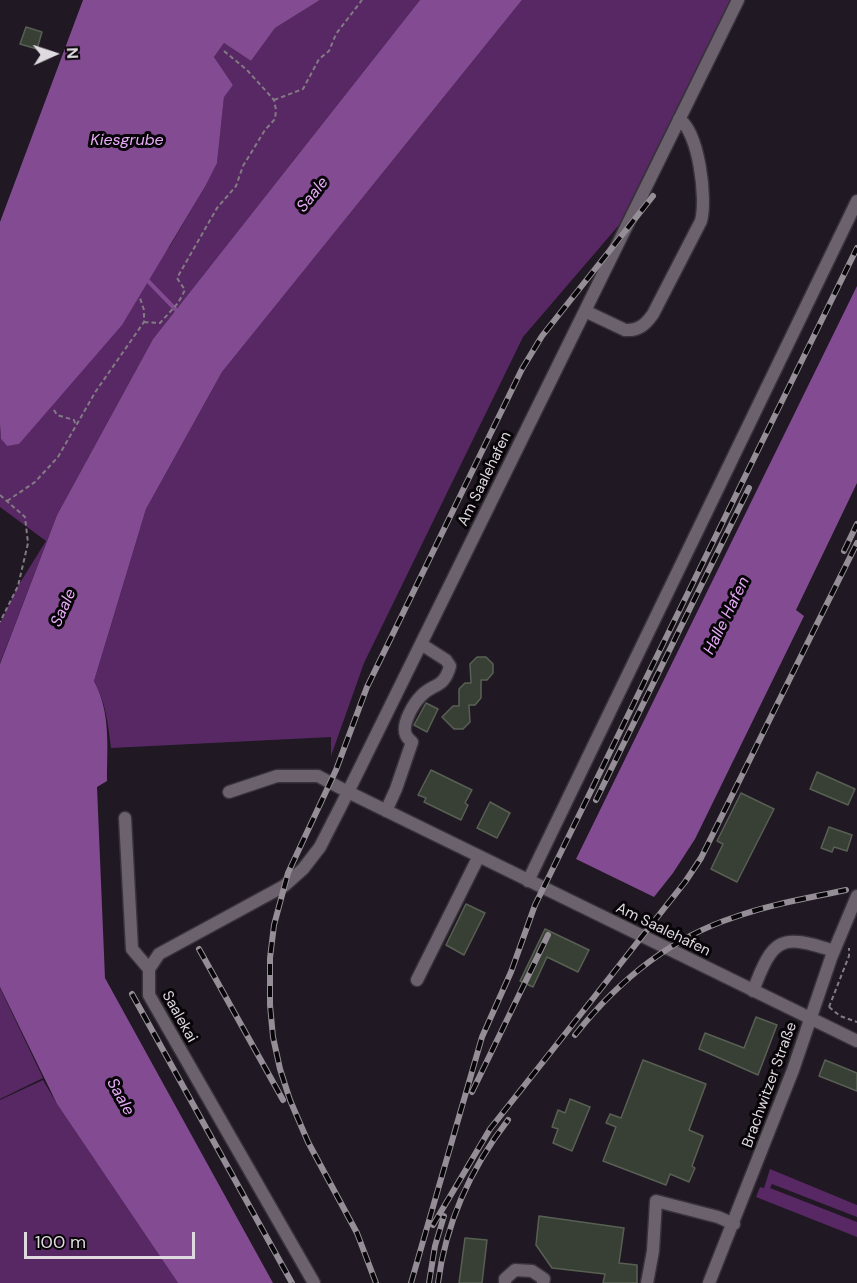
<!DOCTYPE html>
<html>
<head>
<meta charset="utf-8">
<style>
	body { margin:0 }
	#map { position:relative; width:857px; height:1283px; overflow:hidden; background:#201822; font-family:"DM Sans",sans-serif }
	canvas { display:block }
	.north { position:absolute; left:24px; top:24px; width:60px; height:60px; -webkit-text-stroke:4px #080508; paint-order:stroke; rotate:87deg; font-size:16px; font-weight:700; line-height:24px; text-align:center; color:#dfd9e0 }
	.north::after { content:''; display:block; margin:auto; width:21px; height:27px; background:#dfd9e0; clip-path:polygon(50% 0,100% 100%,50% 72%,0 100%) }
	.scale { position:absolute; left:24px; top:1232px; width:171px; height:27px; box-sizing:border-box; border:3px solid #dfd9e0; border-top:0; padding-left:8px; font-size:18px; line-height:21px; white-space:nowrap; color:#dfd9e0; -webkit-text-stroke:4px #080508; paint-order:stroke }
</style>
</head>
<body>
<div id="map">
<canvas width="857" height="1283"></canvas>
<div class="north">N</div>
<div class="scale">100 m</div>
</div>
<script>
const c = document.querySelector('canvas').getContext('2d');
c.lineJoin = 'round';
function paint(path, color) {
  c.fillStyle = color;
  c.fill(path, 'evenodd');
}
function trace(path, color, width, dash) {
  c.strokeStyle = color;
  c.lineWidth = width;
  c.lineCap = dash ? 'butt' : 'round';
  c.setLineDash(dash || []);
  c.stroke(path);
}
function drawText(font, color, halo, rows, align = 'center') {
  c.font = font + ' "DM Sans",sans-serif';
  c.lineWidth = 6;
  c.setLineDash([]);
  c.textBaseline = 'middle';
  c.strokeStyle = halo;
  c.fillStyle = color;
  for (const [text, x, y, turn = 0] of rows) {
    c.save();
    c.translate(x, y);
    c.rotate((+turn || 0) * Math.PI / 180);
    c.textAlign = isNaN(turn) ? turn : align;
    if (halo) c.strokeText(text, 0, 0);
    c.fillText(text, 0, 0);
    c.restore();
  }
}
paint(new Path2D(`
	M320,0H420L153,339L57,515L0,663V623L18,586L46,541L0,507V426L1,439L6,445L19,444L170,246L206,185L217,162L224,96L233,85L214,57L224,43L251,61L275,28Z
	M522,0H730L619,225L523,337L364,663L331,756V737L111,748C108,724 106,703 94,681L146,509L222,372Z
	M0,988L43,1078L0,1099Z
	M43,1080L57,1104L178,1283H0V1100Z
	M770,1169L857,1205V1217L772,1184L770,1188L857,1222V1237L756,1197L760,1187L764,1188Z`), '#582865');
paint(new Path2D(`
	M83,0H320L275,28L251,61L224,43L214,57L233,85L224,97L217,163L206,185L122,325L19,444L7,446L1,439L0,425V222Z
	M420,0H522L222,372L146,509L94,681C111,713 107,746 107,781L97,787L105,978L273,1283H178L57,1104L0,987V664L57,515L153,339Z
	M857,286V483L796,610L804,616L695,839L673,873L654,897L576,859Z`), '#834b92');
trace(new Path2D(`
	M148,281L179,313`), '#834b92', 4);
const building = new Path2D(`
	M26,27L42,32L37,49L20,44Z
	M477,657H486L493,664V673L487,680H481V698L475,705H469L470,722L463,729H454L442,717L453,706H459V689L465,683H471L470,664Z
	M426,703L438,709L427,732L414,725Z
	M431,770L472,790L465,803L468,805L461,820L424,802L426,798L418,795Z
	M817,772L855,789L848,805L810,789Z
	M741,793L774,809L737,882L711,869L723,844L717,841Z
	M490,802L510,813L497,838L477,828Z
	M829,827L852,835L847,851L834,847L832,852L821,848Z
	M466,904L485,913L464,955L446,945Z
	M545,929L589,950L578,972L547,957L533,987L520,981Z
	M756,1017L777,1025L758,1075L699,1049L705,1033L744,1048Z
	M643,1060L706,1084L689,1130L703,1136L692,1166L695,1168L689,1182L670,1174L666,1185L603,1161L616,1127L606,1123L610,1114L621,1118Z
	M825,1060L857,1073V1091L819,1076Z
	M570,1099L590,1107L572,1151L553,1143L558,1129L552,1127L558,1110L565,1113Z
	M539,1216L624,1228L619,1263L637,1265V1283H603L605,1274L552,1268L536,1245Z
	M465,1238L487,1240L482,1283H459Z`);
paint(building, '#384035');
trace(building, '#586054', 1.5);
const minor = new Path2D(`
	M738,0L348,792L857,1041
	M585,311L625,330C639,331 646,324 653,314L701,221C707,199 699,132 679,119
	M229,792L277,776H318L348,792L320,847L303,869L284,886L159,954L149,969V995L314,1283
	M386,811L396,789L412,742C410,740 407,738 406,735C401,724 414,703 421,696C433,683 444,689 450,666L446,660L421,644
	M125,818L132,949L149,969
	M528,881L857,201
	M417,980L479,856
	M753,991C773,938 780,933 834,951
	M505,1283V1279L515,1270L532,1271L544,1279L543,1283
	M647,1283L653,1251L656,1201L718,1217L734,1224
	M709,1283L793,1070L831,958L857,896`);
trace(minor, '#38333a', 15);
trace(new Path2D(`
	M274,100L303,89L319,59L329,51L336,34L362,0
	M144,322L160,323L178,303L185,290L177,278L217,208L236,186L243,166L265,130L275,119L276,110L274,100L247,70L224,51
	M54,410L57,415L74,420L76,426
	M0,495L25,517L28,543L18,586L0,622
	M7,501L35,482L58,457L96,391L144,322V310L140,298
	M829,1007L849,956V948
	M829,1007L840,1016L857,1022`), '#827b83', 2, [4.5, 3]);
trace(minor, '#6b626e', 12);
const rail = new Path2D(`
	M844,551L857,524
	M596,800L749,488
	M199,949L283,1100
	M132,994L292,1283
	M575,1035C617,982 670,938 735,917C771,904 809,898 846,890
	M472,1092L548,935
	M433,1225L490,1129L685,882L701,858L857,543
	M376,1283L357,1233L308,1142L290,1100L280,1069L273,1037L270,1005V958L274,925L288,873L336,770L367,687L522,369L542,336L653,196
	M411,1283L482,1037L511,972L535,905L857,248
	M429,1283L435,1246L444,1216
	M438,1283C446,1222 471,1168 508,1120`);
trace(rail, '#958e96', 6);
trace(rail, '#080508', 4, [11]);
drawText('15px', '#dfd9e0', '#080508', [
	["Am Saalehafen",485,479,-64],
	["Am Saalehafen",663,930,26],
	["Saalekai",179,1017,61],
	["Brachwitzer Straße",770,1085,-70]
]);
drawText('italic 16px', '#e7abf8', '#080508', [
	["Kiesgrube",127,141],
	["Saale",313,195,-51],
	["Saale",64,608,-66],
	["Halle Hafen",727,616,-64],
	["Saale",120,1097,61]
]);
</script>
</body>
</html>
